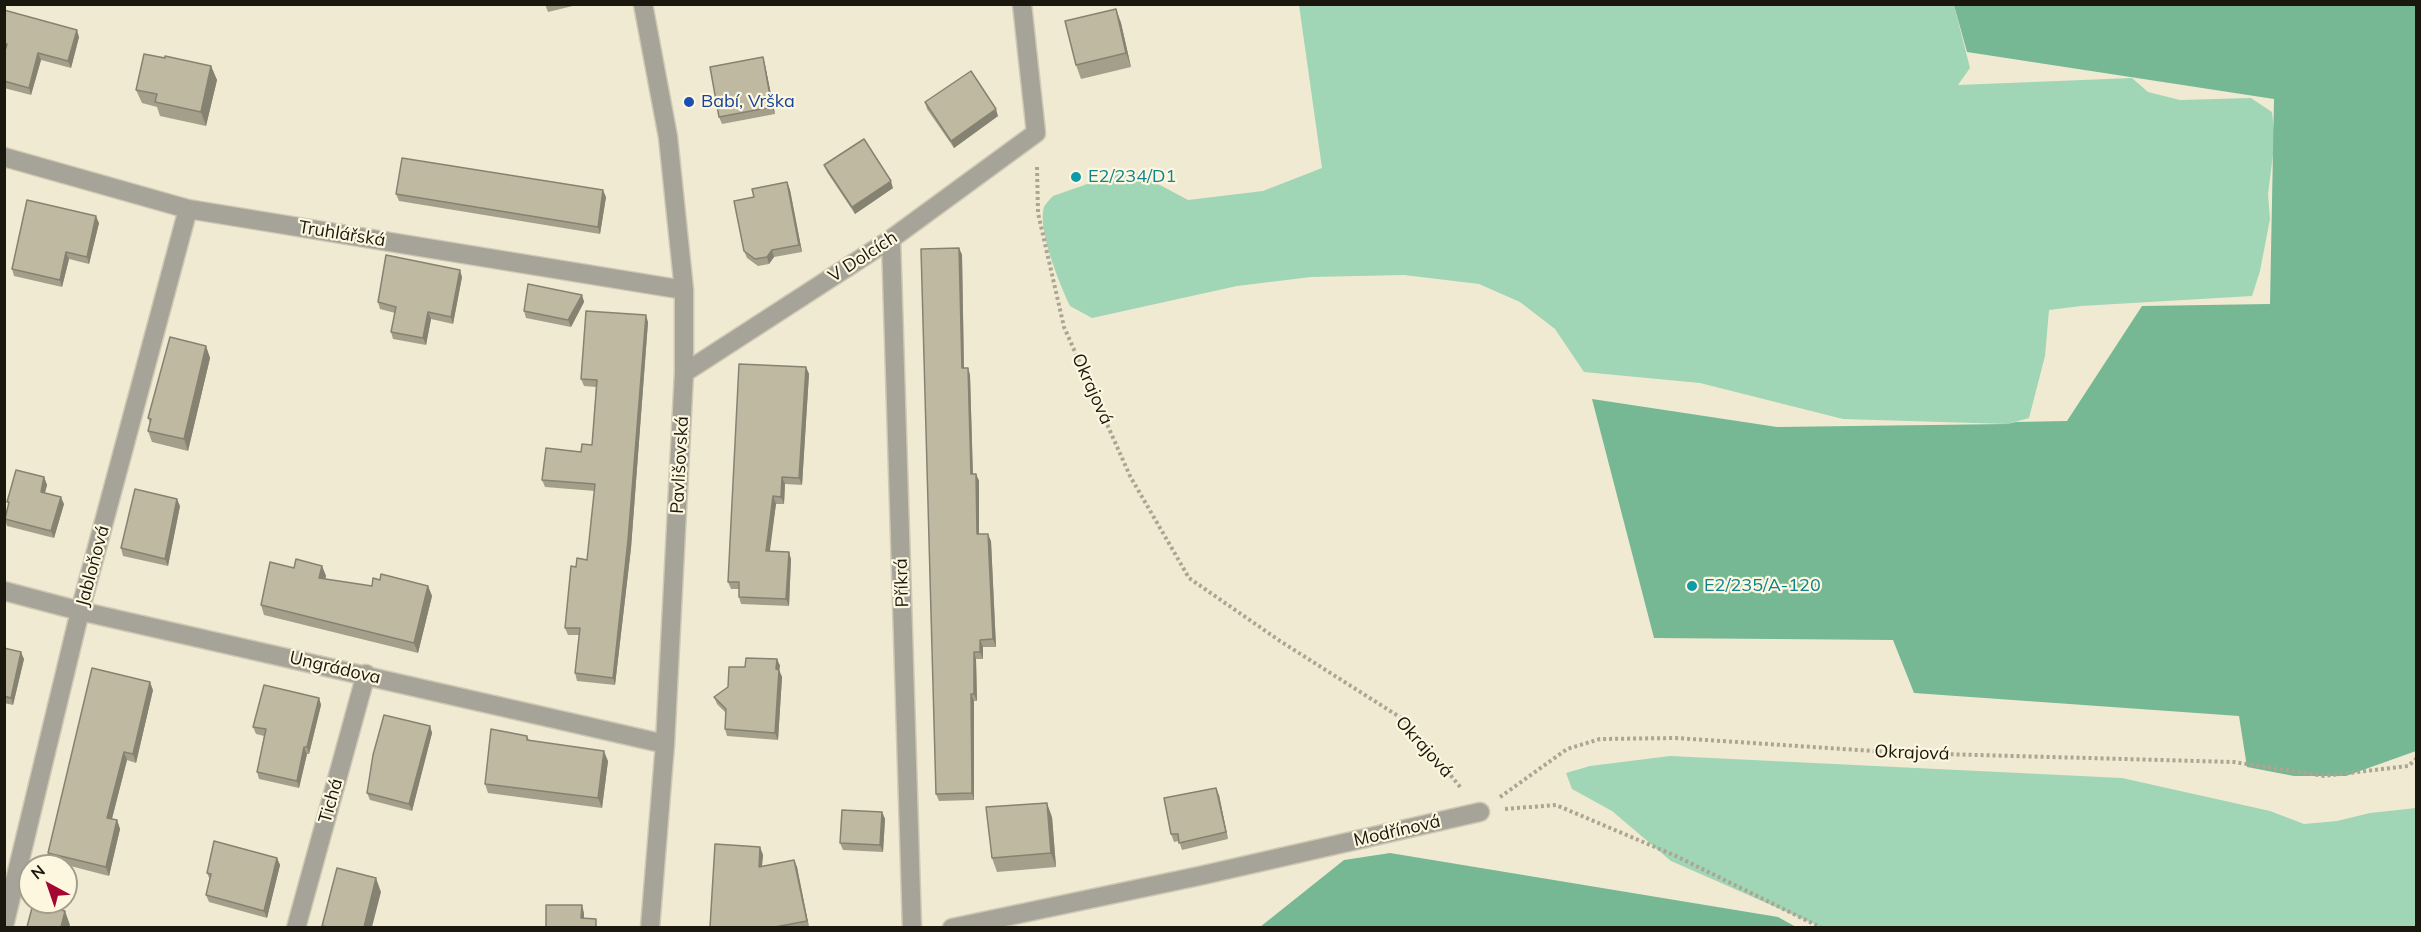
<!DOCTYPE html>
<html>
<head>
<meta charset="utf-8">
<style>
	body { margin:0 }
	#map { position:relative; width:2421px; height:932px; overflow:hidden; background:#f1ead2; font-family:Mulish,sans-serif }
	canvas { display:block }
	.frame { position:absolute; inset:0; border:6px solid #1a170f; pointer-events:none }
	.north { position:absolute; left:18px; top:854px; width:60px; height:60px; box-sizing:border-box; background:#fef7df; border:2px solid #a39d8c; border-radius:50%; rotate:320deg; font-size:16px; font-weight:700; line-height:24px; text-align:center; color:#1a170f }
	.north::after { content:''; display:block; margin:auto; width:21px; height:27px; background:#a30630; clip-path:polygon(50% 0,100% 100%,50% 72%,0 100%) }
</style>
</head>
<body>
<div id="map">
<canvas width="2421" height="932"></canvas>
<div class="frame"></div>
<div class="north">N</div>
</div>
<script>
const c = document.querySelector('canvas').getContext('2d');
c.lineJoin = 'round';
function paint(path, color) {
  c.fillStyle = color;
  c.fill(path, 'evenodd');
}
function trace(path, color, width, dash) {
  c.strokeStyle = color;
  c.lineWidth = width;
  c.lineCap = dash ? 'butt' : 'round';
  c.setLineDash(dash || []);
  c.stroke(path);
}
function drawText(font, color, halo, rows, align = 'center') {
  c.font = font + ' Mulish,sans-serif';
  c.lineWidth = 4.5;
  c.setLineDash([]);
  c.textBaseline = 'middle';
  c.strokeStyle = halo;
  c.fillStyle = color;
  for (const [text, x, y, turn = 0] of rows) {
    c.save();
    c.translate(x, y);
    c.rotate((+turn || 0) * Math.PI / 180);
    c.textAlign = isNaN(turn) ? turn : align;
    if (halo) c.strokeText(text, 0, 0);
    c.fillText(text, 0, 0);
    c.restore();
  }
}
paint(new Path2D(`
	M1299,5H1954L1970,68L1958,85L2132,78L2148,92L2180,100L2251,98L2272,112L2275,139L2268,194L2270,219L2260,271L2252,296L2081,306L2049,310L2045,356L2029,418L2007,424L1843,419L1700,383L1584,372L1555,329L1520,302L1479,284L1404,275L1311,277L1237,286L1092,318L1070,306C1060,285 1037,229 1044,207C1046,203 1050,199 1053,196L1130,169L1188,200L1263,191L1322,168Z
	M1670,756L2122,778L2270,811L2304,824L2337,821L2370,813L2416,808V927H1821L1671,861L1612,811L1572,789L1566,773L1590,766Z`), '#a0d5b6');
paint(new Path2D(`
	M1954,5H2416V751L2346,776H2294L2247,767L2239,716L1914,693L1893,640L1654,638L1592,399L1777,427L2007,424L2016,422L2067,421L2142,306L2270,304L2274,99L1967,52Z
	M1390,853L1778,917L1796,927H1260L1344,860Z`), '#75b893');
const minor = new Path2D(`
	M643,4L668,137L684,290V373L665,744L650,928
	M4,157L188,209L684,290
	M891,239L912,928
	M684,373L891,239L1036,133L1022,4
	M4,591L80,611L665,744
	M4,926L80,611L188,209
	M296,928L366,674
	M952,928L1199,876L1480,812`);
trace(minor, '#cfc8b3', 21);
trace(new Path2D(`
	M1037,167L1038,213L1064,327L1130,476L1189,578L1280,641L1406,721L1461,788
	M1500,797L1567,749L1600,739L1676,738L1904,753L2234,762L2324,776L2408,766L2416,759
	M1505,809L1556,805L1676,856L1822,928`), '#aba693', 4, [3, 3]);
trace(minor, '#a6a399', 18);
paint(new Path2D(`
	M545,4H581L548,12Z
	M1116,9L1121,23L1131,67L1081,79L1076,65Z
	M4,10L79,37L71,68L41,60L31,95L4,88V54L6,50H4Z
	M763,57L765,65L775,114L722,124L719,117Z
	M165,58L211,66L217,80L206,126L160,116L157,107L142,103L136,90Z
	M925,102L998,116L954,148L927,109Z
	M824,165L893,188L855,214L827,172Z
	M787,182L790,190L802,252L774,257L769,264L758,266L747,258L744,251L754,197Z
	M396,194L606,197L600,234L399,201Z
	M99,223L89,264L69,259L62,287L14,276L12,269Z
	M959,248L962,255L964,368H968L970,375L973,474H976L979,481V534L991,541L996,647H983V659H976L977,701H974V800L939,801L936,794Z
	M462,277L453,324L431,319L426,345L393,339L391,332L395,313L380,309L378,302Z
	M582,295L584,302L571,327L526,318L524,311Z
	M648,322L631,548L615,685L577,681L575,673L579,635H568L565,628L576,567L587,560L595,491L545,487L542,480L592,445L596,387L584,386L581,379Z
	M206,346L210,358L188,451L152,442L148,431L150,423L148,418Z
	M806,367L809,374L802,485L785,484L784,504H776L769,551L791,559L789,606L741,604L739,597V589H731L728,582Z
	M44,477L47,485L45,493L64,504L54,538L7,526L5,519L9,505L7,502Z
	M180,506L168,566L123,556L121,548Z
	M322,566L326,576L325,579L372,586H428L432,596L418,653L264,615L261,605L294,568Z
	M4,648L24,659L13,705L4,703Z
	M777,659L780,666L779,670L782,677L778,740L727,736L725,729L726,713L717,704L714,697L728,687L745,667Z
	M153,690L136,763L127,760L112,819L117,820L120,829L109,876L51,861L48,853Z
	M319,698L321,705L309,754H307L299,788L259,779L257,772L264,736L256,734L253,727Z
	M430,726L432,733L412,811L370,800L367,793Z
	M527,736L529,740L608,761L602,808L488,793L485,784Z
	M1219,795L1228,839L1182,850L1179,841L1174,842L1171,834Z
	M882,812L885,819L883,852L843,850L840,843Z
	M1052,817L1056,867L997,872L992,858Z
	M760,847L763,855L762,867L794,860L797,867L809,927H710Z
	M277,858L280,865L267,918L209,902L206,895L210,880L207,873Z`), '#a49f8a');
paint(new Path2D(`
	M1116,9L1121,23L1131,67L1126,53Z
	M77,30L79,37L71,68L68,61Z
	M38,53L41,60L31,95L29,88Z
	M763,57L765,65L775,114L772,107Z
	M211,66L217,80L206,126L201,112Z
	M996,109L998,116L954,148L951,141Z
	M891,181L893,188L855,214L852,207Z
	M787,182L790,190L802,252L799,245Z
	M603,190L606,197L600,234L598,227Z
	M96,216L99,223L89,264L87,257Z
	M959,248L962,255L964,375L962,368Z
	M772,250L774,257L769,264L767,257Z
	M66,252L69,259L62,287L60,280Z
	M460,270L462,277L453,324L451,317Z
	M582,295L584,302L571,327L568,320Z
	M428,312L431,319L426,345L423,338Z
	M646,315L648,322L631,548L615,685L613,678Z
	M206,346L210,358L188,451L184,439Z
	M806,367L809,374L802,485L799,478Z
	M968,368L970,375L973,481L971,474Z
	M976,474L979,481V541L977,534Z
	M44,477L47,485L43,499L41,492Z
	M782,477L785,484L784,504L781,497Z
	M773,496L776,504L769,558L766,551Z
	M61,497L64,504L54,538L51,531Z
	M177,499L180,506L168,566L165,559Z
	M988,534L991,541L996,647L993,639Z
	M789,552L791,559L789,606L786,599Z
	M322,566L326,576L323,588L319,578Z
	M428,586L432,596L418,653L414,643Z
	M980,640L983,647V659L980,652Z
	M21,652L24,659L13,705L11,698Z
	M974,652L976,659L977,701L974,694Z
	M777,659L780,666L779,670L782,677L778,740L775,733L776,669Z
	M150,682L153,690L136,763L133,754Z
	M971,694L974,701V800L972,793Z
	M319,698L321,705L309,754L307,747Z
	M430,726L432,733L412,811L409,804Z
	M304,747L307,754L299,788L297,781Z
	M604,751L608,761L602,808L598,798Z
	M124,752L127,760L110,826L107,818Z
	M1216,788L1219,795L1228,839L1226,832Z
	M1047,803L1052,817L1056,867L1051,853Z
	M882,812L885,819L883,852L880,845Z
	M117,820L120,829L109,876L106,867Z
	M760,847L763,855L761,874L759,867Z
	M277,858L280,865L267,918L264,911Z
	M794,860L797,867L809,927L807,921Z
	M376,878L381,892L372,927H364Z
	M582,905L584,913V926L581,918Z
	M65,911L70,925L69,927H61Z`), '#868271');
const building = new Path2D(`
	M1116,9L1126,53L1076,65L1065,21Z
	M4,10L77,30L68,61L38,53L29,88L4,81V54L7,44H4Z
	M144,54L165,58V56L211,66L201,112L155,102L157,94L136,90Z
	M763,57L772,107L719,117L710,67Z
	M971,71L996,109L951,141L925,102Z
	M864,139L891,181L852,207L824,165Z
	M402,158L603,190L598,227L396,194Z
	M787,182L799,245L772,250L767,257L755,259L744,251L734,201L754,197L752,189Z
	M27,200L96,216L87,257L66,252L60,280L12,269Z
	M959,248L962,368H968L971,474H976L977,534H988L993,639L980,640V652H974V694H971L972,793L936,794L921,249Z
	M386,255L460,270L451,317L428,312L423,338L391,332L396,307L378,302Z
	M528,284L582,295L568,320L524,311Z
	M586,311L646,315L628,540L613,678L575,673L580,628H565L571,566L576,567L577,558L587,560L595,484L542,480L546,448L581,452L582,444L592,445L597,380L581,379Z
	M170,337L206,346L184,439L148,431L151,419L148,418Z
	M739,364L806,367L799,478L782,477L781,497L773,496L766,551L789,552L786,599L739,597V582H728Z
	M16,470L44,477L41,492L61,497L51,531L5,519L9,502H7Z
	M135,489L177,499L165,559L121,548Z
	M296,559L322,566L319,578L372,586L373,578L380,580L381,574L428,586L414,643L261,605L270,562L294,568Z
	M4,648L21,652L11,698L4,696Z
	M746,658L777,659L776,669L779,670L775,733L725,729L726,709L714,697L728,687L729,667H745Z
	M92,668L150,682L133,754L124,752L107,818L117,820L106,867L48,853Z
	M264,685L319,698L307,747H304L297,781L257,772L266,729L253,727Z
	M384,715L430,726L409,804L367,793L373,755Z
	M491,729L527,736V740L604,751L598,798L485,784Z
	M1216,788L1226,832L1179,843L1178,834H1171L1164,798Z
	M1047,803L1051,853L992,858L986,807Z
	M842,810L882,812L880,845L840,843Z
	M214,841L277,858L264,911L206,895L211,874L207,873Z
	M715,844L760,847L759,867L794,860L807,921L775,927H710Z
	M337,868L376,878L364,927H329L322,926Z
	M33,904L65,911L61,927H27Z
	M546,905H582L581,918L596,919V927H546Z`);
paint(building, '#bfb9a1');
trace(building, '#868271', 1.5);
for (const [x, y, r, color] of [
	[689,102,6,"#1a4fb4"],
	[1076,177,6,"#0f9aa8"],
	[1692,586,6,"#0f9aa8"]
]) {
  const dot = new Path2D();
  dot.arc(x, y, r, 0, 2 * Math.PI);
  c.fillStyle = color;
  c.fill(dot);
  trace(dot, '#fef7df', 2);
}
drawText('18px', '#164399', '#fef7df', [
	["Babí, Vrška",701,102]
], 'left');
drawText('18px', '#0d838f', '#fef7df', [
	["E2/234/D1",1088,177],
	["E2/235/A-120",1704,586]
], 'left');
drawText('18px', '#1a170f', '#fef7df', [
	["Truhlářská",342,234,9],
	["V Dolcích",863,257,-33],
	["Okrajová",1092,389,66],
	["Pavlišovská",680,465,-87],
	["Jabloňová",93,566,-75],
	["Příkrá",902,583,-92],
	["Ungrádova",335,668,13],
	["Okrajová",1424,747,48],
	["Okrajová",1912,753,2],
	["Tichá",331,801,-74],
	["Modřínová",1397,831,-13]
]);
</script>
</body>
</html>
